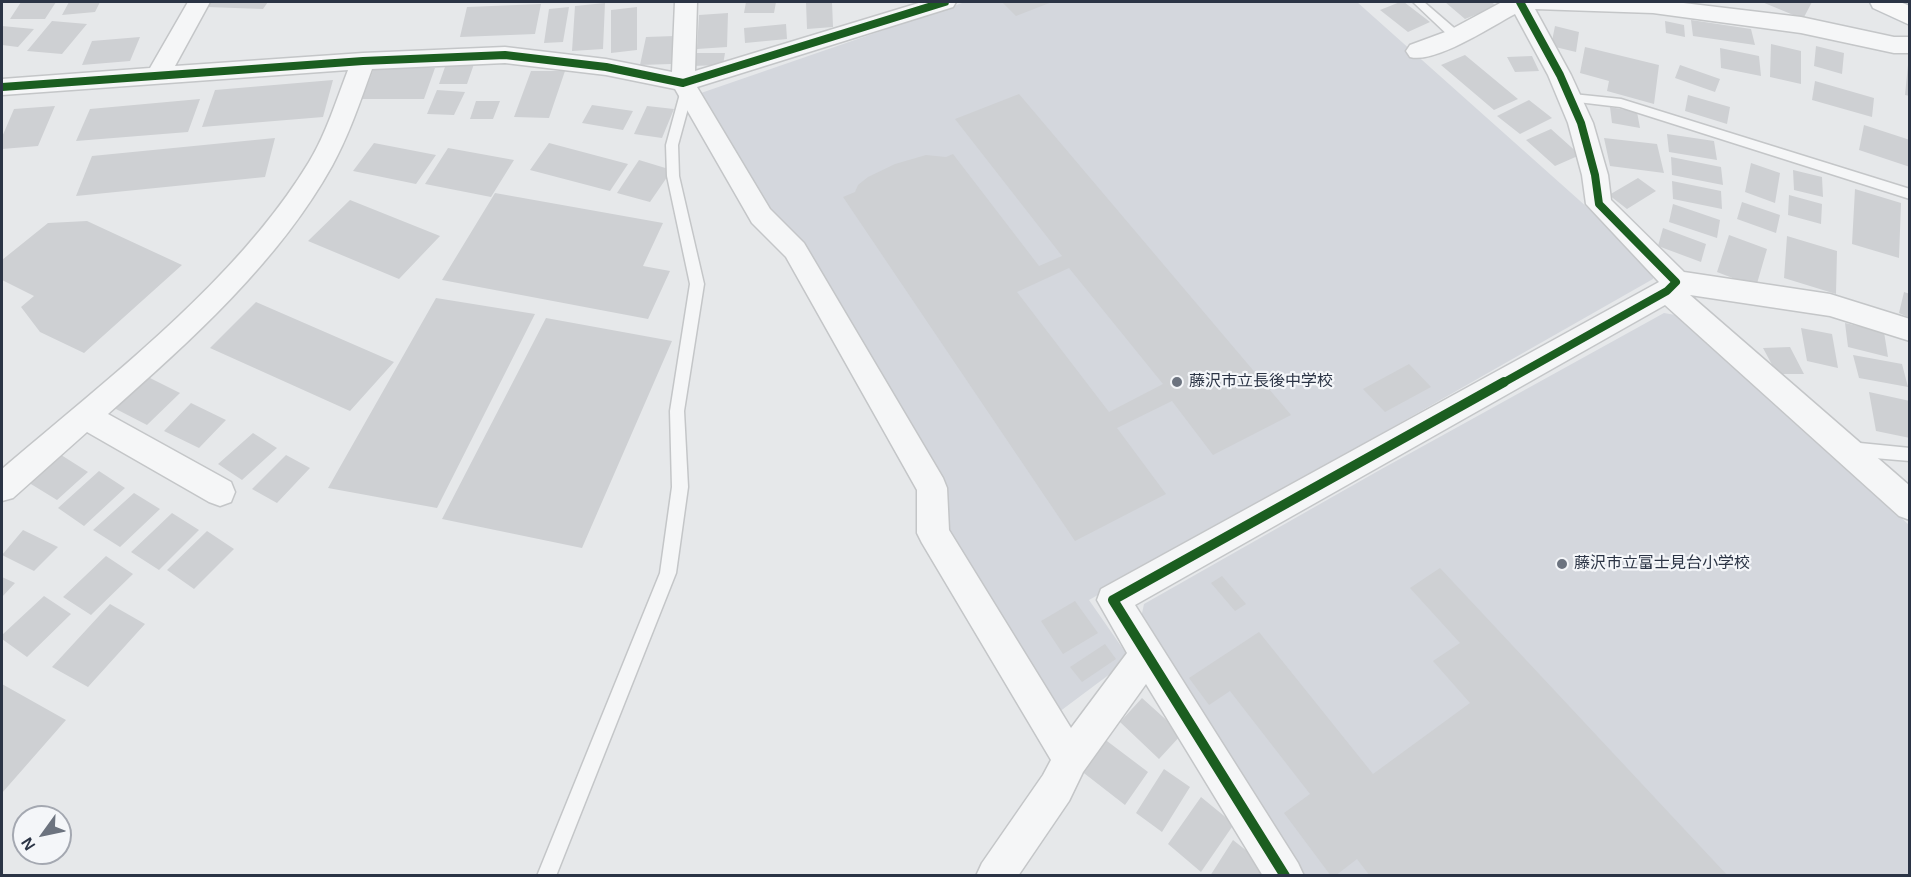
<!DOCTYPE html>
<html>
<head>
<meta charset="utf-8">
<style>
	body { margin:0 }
	#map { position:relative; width:1911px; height:877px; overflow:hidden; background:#e6e8ea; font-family:Helvetica,sans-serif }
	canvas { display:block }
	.frame { position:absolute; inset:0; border:3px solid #2b3445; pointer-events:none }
	.north { position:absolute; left:12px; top:805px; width:60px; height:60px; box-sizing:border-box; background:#f4f6f9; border:2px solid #a4a8b1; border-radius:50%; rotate:237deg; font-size:16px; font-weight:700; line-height:24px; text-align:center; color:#2b3445 }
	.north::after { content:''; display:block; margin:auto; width:21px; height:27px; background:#6c737f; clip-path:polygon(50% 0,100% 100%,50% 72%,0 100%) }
</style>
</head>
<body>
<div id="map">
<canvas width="1911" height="877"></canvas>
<div class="frame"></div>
<div class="north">N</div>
</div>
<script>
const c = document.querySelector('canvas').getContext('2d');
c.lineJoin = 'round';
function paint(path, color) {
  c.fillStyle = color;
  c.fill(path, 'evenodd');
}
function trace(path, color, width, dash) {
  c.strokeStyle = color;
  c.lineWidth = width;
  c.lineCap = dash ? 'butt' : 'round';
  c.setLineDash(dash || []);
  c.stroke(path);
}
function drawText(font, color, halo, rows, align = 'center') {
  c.font = font + ' Helvetica,"Noto Sans JP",sans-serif';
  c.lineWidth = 4.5;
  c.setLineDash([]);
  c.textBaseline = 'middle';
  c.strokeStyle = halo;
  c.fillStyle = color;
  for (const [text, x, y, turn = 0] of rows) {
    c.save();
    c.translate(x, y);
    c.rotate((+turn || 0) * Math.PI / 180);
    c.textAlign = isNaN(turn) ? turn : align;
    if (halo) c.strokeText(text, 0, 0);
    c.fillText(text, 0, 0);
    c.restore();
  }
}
paint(new Path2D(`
	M965,2H1357L1653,266V279L1089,600L1130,659L1055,715L945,531L773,220L700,102L701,93Z
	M1664,313L1687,317L1909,525V875H1301L1139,627L1144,604L1378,471Z`), '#d4d7dd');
paint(new Path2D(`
	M21,2H56L45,19H10Z
	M69,2H100L95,12L62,15Z
	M211,2H268L263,9L207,7Z
	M746,2H776L774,13H744Z
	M806,2H832L833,27L807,29Z
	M1002,2H1052L1016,16Z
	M1400,2H1404L1430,22L1408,32L1380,10Z
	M1445,2H1491L1497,6L1465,19Z
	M1762,2H1812L1803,19Z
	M605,3L603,49L572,51L575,6Z
	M541,4L535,34L460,37L467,7Z
	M569,7L563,42L544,43L549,9Z
	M637,7V50L611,53V10Z
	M728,13L727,47L697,49L699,15Z
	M1691,20L1751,29L1755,45L1693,36Z
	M52,21L87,24L62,54L27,51Z
	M1665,21L1684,25L1685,37L1666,33Z
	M786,24L787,39L745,43L744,28Z
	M2,26L34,29L18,47L2,45Z
	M1555,26L1579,32L1576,52L1551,46Z
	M675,36L671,64L640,65L646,37Z
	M140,37L130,61L82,65L92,41Z
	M1771,44L1801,51V84L1770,77Z
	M1816,46L1844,53L1842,74L1814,66Z
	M1585,47L1659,65L1654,104L1607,91L1609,81L1580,73Z
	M1720,48L1759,56L1761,76L1721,68Z
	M693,53H725L723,65L691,66Z
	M1465,55L1518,99L1494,110L1441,65Z
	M1532,56L1539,71L1515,72L1507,57Z
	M446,64H474L467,84H439Z
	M1680,65L1720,79L1715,92L1675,78Z
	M1908,65H1910V96L1905,95Z
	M374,68H435L424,99H362Z
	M531,71H565L549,118L514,117Z
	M333,80L323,117L202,127L215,90Z
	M1815,81L1874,98L1872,117L1812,100Z
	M437,90L465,92L454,115L427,114Z
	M1019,94L1291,415L1213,455L1172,401L1117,428L1166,494L1075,541L843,197L855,192L858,185L868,177L895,164L926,155L946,157L953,154L1039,266L1062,256L955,119ZM1069,268L1163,384L1109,412L1017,292Z
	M1688,95L1730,107L1727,124L1685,111Z
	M200,99L188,132L76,141L90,109Z
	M1529,100L1552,118L1520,134L1497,116Z
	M476,101H500L493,119H470Z
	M592,105L633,111L623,130L582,123Z
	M55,106L38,146L2,149V137L14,109Z
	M647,106L674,109L662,138L634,134Z
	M1610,107L1637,112L1640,128L1612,123Z
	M1864,125L1910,140V167L1859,150Z
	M1551,129L1580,155L1555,166L1526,140Z
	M1667,134L1714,141L1717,160L1669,152Z
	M275,138L265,177L76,196L92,156Z
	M1604,138L1657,144L1664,173L1610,166Z
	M374,143L436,155L416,184L353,171Z
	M549,143L628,164L610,191L530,170Z
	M448,148L514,160L491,197L425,184Z
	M1671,157L1721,167L1723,185L1672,175Z
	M639,160L672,170L650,202L617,193Z
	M1751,163L1780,173L1775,203L1745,192Z
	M1793,170L1822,177L1823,197L1794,190Z
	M1638,178L1656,191L1627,209L1609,195Z
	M1672,181L1721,191L1722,209L1673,199Z
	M1855,189L1901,203L1899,258L1852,244Z
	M495,193L663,223L643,266L670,271L648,319L442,280Z
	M1789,195L1822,204L1821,224L1788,215Z
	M350,200L440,236L399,279L308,241Z
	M1742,202L1780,215L1776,233L1737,219Z
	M1673,204L1720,220L1717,238L1669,222Z
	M87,221L182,265L84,353L40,332L21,307L34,296L2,280V260L48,223Z
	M1663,228L1706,244L1701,262L1658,246Z
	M1729,235L1767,249L1756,287L1717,272Z
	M1787,236L1837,251L1836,294L1784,278Z
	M1904,292L1910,294V318L1899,313Z
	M436,298L535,314L437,508L328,488Z
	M256,302L394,362L350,411L210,348Z
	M546,318L672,341L582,548L442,519Z
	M1845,323L1884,332L1888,357L1848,347Z
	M1801,328L1832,334L1838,368L1807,361Z
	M1790,347L1804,374H1777L1763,348Z
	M1853,355L1902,364L1908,387L1859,378Z
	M1409,364L1431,387L1385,412L1363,389Z
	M148,377L180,393L147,425L114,408Z
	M1869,392L1910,401V438L1876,431Z
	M191,403L226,420L199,448L164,431Z
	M253,433L277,448L242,480L218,464Z
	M58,453L88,472L57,500L26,481Z
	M286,455L310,468L277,503L252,489Z
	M99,471L125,488L84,526L58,508Z
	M134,493L160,509L120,547L93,530Z
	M172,513L199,530L159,570L131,552Z
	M23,530L58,547L34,571L2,555Z
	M207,531L234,549L194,589L167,570Z
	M106,556L133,574L91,615L63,597Z
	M1440,568L1728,876H1370L1357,859L1335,876H1331L1284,813L1310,794L1230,691L1209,705L1189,678L1259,632L1373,774L1470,703L1433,661L1460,643L1410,588Z
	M1222,576L1246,604L1235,611L1211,583Z
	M2,577L15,583L2,597Z
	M44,596L71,614L27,657L2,639V635Z
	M1075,601L1098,633L1063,654L1041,621Z
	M110,604L145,624L88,687L52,667Z
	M1105,644L1116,659L1082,682L1070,667Z
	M2,684L66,720L2,793Z
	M1142,698L1182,734L1159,759L1120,722Z
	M1103,738L1148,772L1125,805L1080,770Z
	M1164,769L1190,787L1162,832L1136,813Z
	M1201,797L1234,824L1201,872L1168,844Z
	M1233,840L1266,866L1260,876H1210Z`), '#ced0d3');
const lane = new Path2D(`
	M1413,2H1424L1460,33V39H1452Z
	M687,86L693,90L678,145L679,176L704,284L684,411L688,487L676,573L556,876H537L660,573L672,487L670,411L690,284L667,176L666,145L681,90Z
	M1573,94L1621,99L1910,189V199L1620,107L1569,101V95Z
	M1850,442L1910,448V461L1850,456L1845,454L1842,449L1845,444Z`);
const street = new Path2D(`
	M188,2H210L175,66L363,53L505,47L606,59L672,72L675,2H697L695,71L922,2H956L953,7L697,87L770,209L804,243L943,478L947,488L949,530L1071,728L1127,653L1097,600L1101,589L1659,282L1586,204L1582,175L1568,123L1548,75L1515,14C1492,26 1435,64 1410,57L1406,51L1410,45L1448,31L1502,2H1675L1801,17L1894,37H1910V53H1894L1801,33L1653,13L1535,9L1571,75L1593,123L1608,175L1611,200L1684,272L1830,294L1910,319V341L1830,316L1690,295L1910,486V520L1899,516L1665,305L1135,605L1298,863L1304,876H1263L1146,684L1083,772L1069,801L1018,876H976L982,863L1043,775L1051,760L922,543L917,533V490L786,257L752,223L675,89L606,75L505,63L372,69C360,102 349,135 332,166C278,263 190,341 108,414L231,482L235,492L231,502L220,506L209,502L87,432L13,498L2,501V469C106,380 237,281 309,162C326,134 336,101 348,70L2,95V79L150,68Z`);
const primary = new Path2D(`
	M1870,2H1900L1910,6V25L1873,8Z`);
trace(lane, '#c4c6c8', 3);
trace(street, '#c4c6c8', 3);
trace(primary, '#c2c5c8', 3);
paint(lane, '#f5f6f7');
paint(street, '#f5f6f7');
paint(primary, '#f8f8f8');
trace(new Path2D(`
	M2,87L363,61L505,55L606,67L683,83L945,2
	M1501,384L1667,291L1676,282L1599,204L1595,175L1581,123L1560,75L1520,2`), '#1b5e20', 8);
trace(new Path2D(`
	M1285,876L1113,600L1504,382`), '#1b5e20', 10);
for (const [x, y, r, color] of [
	[1177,382,6,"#6c737f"],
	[1562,564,6,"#6c737f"]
]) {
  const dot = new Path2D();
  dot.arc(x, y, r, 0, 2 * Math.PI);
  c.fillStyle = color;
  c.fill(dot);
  trace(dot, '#f4f6f9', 2);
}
drawText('16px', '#2b3445', '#f4f6f9', [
	["藤沢市立長後中学校",1189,382],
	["藤沢市立富士見台小学校",1574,564]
], 'left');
</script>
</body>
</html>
